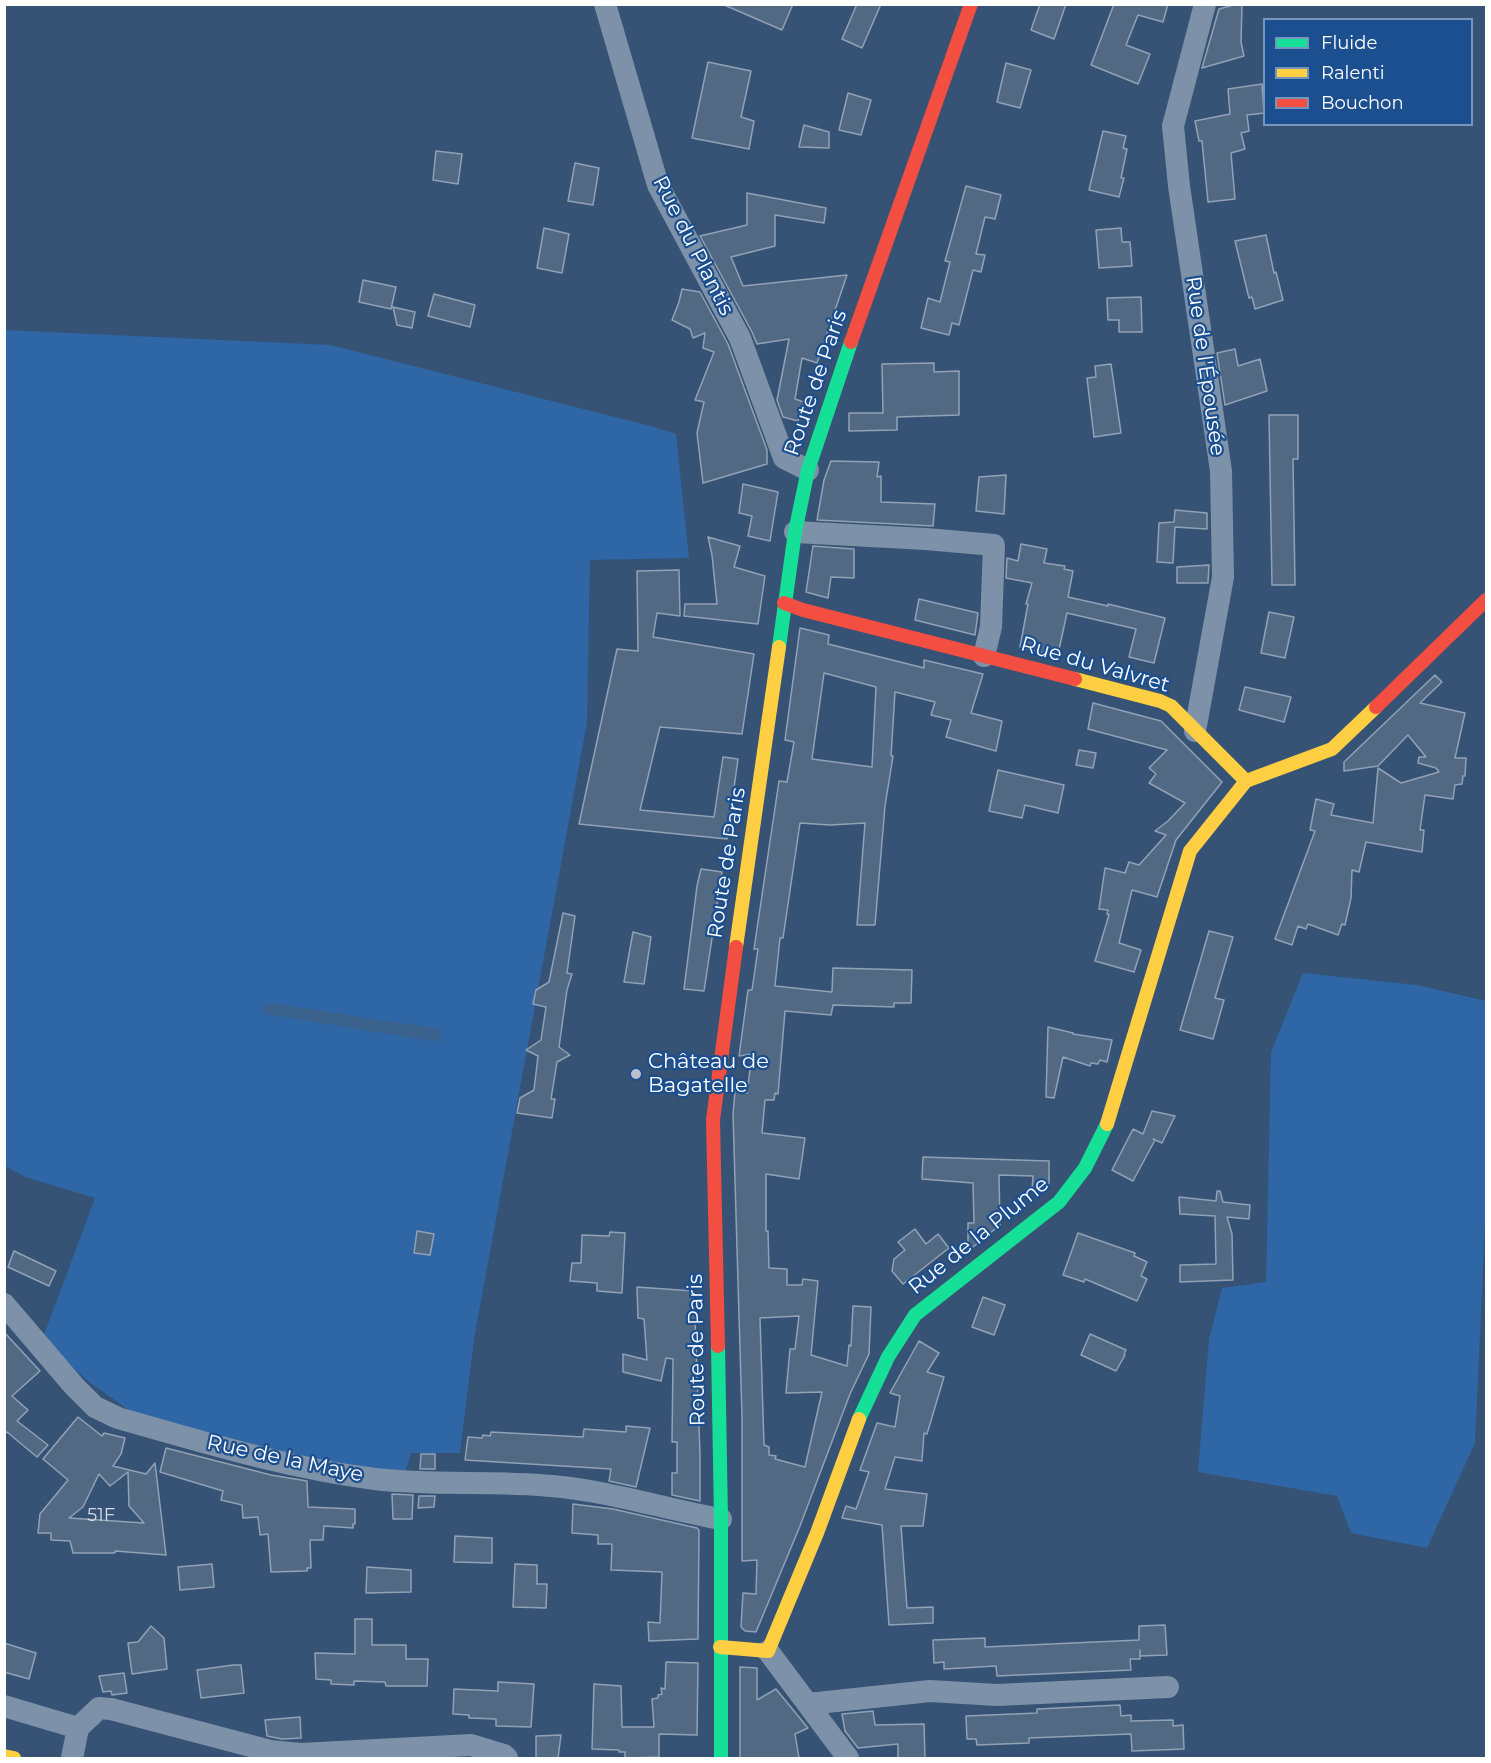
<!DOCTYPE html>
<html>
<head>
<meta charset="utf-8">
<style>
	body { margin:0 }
	#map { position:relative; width:1491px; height:1763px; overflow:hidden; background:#365274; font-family:Montserrat,sans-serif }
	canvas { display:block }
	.frame { position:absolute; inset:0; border:6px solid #fff; pointer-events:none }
	.legend { position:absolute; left:1263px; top:18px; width:210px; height:108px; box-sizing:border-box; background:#1b4f8f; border:2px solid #7695bc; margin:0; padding:8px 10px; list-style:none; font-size:18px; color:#fff }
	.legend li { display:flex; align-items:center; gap:12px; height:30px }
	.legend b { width:30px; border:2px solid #7695bc }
</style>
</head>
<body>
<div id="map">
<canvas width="1491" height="1763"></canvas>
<div class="frame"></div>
<ul class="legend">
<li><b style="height:8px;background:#16e098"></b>Fluide</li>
<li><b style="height:8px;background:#ffcf43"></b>Ralenti</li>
<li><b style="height:8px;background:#f24e42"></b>Bouchon</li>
</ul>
</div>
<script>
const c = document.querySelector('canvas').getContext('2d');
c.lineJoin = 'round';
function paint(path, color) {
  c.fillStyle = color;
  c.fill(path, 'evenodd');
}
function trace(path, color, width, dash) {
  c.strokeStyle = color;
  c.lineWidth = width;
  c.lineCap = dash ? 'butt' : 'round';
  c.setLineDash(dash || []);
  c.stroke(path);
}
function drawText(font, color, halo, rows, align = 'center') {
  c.font = font + ' Montserrat,sans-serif';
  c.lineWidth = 4.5;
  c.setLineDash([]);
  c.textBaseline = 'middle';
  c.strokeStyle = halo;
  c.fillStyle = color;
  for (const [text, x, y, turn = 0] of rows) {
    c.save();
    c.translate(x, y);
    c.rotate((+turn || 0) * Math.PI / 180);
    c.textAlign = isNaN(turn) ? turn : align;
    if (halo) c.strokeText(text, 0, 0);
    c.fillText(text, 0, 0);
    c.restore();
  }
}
paint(new Path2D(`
	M5,330L330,345L651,426L676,434L689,558L590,560L587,722L474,1339L460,1453H411L405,1473L353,1468L141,1419L88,1381L42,1340L95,1198L25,1177L5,1166Z
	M1303,973L1417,985L1486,1001V1203L1475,1443L1427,1548L1351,1533L1337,1496L1198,1472L1209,1339L1222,1288L1266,1282L1271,1052Z`), '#2f66a5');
paint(new Path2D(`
	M269,1003L440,1029L439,1042L265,1014L263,1007Z`), '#3b618d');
const building = new Path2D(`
	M722,4H793L782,30Z
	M857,4H881L862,48L842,39Z
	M1040,4H1066L1054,39L1031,30Z
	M1114,4H1168L1163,22L1138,15L1126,45L1150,54L1138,84L1091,65Z
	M1237,4H1242L1241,42L1244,56L1202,68L1219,9Z
	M708,62L751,71L741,117L754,121L749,149L692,138Z
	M1006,63L1031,70L1020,108L997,102Z
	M1262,84L1264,113L1247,115L1249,131L1241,133L1245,149L1231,153L1235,199L1208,202L1202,141H1199L1195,121L1230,114L1228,89Z
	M848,93L871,100L861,135L839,130Z
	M804,125L829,132V148L799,147Z
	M1103,131L1126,136L1123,148L1127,149L1121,178H1124L1119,197L1089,190Z
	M436,151L462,154L458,184L433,180Z
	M575,163L599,168L593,205L568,201Z
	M966,186L1001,195L995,219L985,217L976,254L985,255L981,272L973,270L959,325L952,323L949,335L921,328L928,298L940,302L950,262L945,261Z
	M747,193L826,208L824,223L775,215V246L731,257L743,286L847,275L817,363L802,358L795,399L804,402L798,421L783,417L777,400L789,339L757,344L752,332L700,236L747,225Z
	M544,228L569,234L562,273L537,268Z
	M1121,228L1122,242H1130L1132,266L1099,268L1096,230Z
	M1266,235L1274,273L1276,272L1283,300L1255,309L1252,297L1249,298L1235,241Z
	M363,280L396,287L391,309L359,302Z
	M682,289L700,292L728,344L767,450V464L703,483L697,433L704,402L695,400L714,352L703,348L705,333L693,338L690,329L672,320L679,302Z
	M434,294L475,305L470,327L428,316Z
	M1141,297L1142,332H1119V320H1108L1107,298Z
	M393,307L415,312L412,328L397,325Z
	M1235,349L1238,366L1260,359L1267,391L1225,405L1217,353Z
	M934,363V372L959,371V415L897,417V430L849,431V413H883L882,364Z
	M1111,364L1121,433L1094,437L1087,378L1096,377L1095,366Z
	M1269,415H1298V459H1293L1295,585H1272Z
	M831,461L879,462L877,477L881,476V502L935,504L933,526L817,520L824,480Z
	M1006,475L1004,514L976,511L979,477Z
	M743,484L778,492L770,541L748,536L752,516L739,513Z
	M1175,510L1207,513V529L1175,527L1173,563L1157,562L1159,523L1174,522Z
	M708,537L740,546L734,567L765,576L758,624L684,616L685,604H717L712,555Z
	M1021,544L1047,549L1044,563L1065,566L1064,569L1073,571L1068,597L1108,606V604L1165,618L1154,663L1129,657L1136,629L1067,613L1058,654L1047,651V654L1020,647L1028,604H1026L1032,583L1006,578L1007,558L1018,561Z
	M813,546L854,549V578L831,577L828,598L806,592Z
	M1209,565L1208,583H1177V567Z
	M679,570L680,616L657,613L653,637L754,654L742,734L660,727L640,810L714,817L723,757L738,759L727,839L579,824L617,649L638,651L637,571Z
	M919,599L978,613L975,635L915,620Z
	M1269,612L1294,617L1285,658L1261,653Z
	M800,628L829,635L828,644L924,668V660L983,674L971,713L1002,721L996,751L946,737L951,720L931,715L935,702L895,692L891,756H893L885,806L875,925H857L865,823L830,825L800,823L783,938H780L775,986L832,992L833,968L912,970L911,1003H894V1007L833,1005L831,1015L785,1011L778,1094L775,1093L774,1100H765L762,1133L805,1138L799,1179L766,1174V1231H768L769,1268L787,1269V1285H802L803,1279L818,1281L811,1355L847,1366L849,1345L851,1346L853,1306L871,1307L869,1354L850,1394L800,1526L756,1632L745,1631L741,1627L743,1593L756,1594L757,1560L742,1561V1416L733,1114L735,1091L747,1093L752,1054L739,1056L748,990H752L758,949H754L779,781L787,782L794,742L785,740ZM824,673L876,687L872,767L812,759ZM799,1316L795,1349H790L786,1393L822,1392L805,1467L775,1459L776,1456L769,1455V1447L764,1445L760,1318Z
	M1435,675L1442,682L1420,703L1465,713L1455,758H1466L1465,776H1463L1462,784L1455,785L1453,799L1425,795L1420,830H1424L1422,852L1366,842L1359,872L1352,870L1351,898L1345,925L1342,924L1338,935L1308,924L1306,929L1298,926L1292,945L1275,939L1315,831L1310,830L1316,799L1334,804L1331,815L1373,823L1378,768L1401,783L1439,772L1436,768L1418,763L1419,757H1426L1408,735L1378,766L1344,771V762Z
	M1245,687L1291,697L1284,722L1239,710Z
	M1093,703L1161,721L1222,782L1176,840L1157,897L1132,890L1119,943L1141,950L1134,972L1095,961L1109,915L1107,914L1108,910L1099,909L1105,868L1125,873L1129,862L1139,865L1166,835L1155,831L1168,821L1185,803L1149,783L1156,774L1149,768L1167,750L1088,729Z
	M1079,750L1096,753L1093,768L1076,765Z
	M998,770L1064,785L1058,813L1025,805L1022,818L989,811Z
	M701,869L722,872L704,991L684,989L697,886Z
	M563,913L575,916L567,973L572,974L567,990L559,1047L570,1055L557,1062L551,1099H555L552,1118L517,1113L520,1098L534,1090L538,1056L526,1050L541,1040L546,1007L533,1004L536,990L549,982Z
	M1209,931L1233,937L1215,998L1224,1000L1213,1039L1180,1030Z
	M633,932L651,937L644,984L624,982Z
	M1048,1027L1073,1033V1034L1112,1040L1107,1062L1100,1060L1098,1064L1091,1063L1090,1066L1063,1057L1054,1098L1046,1097Z
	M1152,1111L1175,1116L1162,1143L1153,1139L1155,1140L1133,1181L1112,1170L1133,1129L1143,1134Z
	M923,1157L1049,1161V1186L1044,1191L1032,1189L1033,1176L999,1175L1000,1225L968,1251V1223H974L973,1183L922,1179Z
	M1217,1191H1220L1223,1202L1250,1205L1249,1219L1227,1217L1232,1234L1233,1280L1180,1282V1265L1216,1264L1215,1216L1180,1214L1179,1197L1216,1201Z
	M915,1229L926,1244L938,1234L949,1248L903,1284L892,1271L894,1259L905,1250L898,1242Z
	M417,1231L434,1234L430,1255L414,1253Z
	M610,1232L625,1233L622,1293L597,1291V1283L570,1281L572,1263H581L582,1235L609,1236Z
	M1078,1233L1135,1253L1134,1256L1147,1262L1141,1276L1147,1279L1137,1301L1085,1279L1084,1282L1063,1275Z
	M14,1251L56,1271L49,1286L8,1267Z
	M637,1287L694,1291L700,1455V1501L672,1495V1473H677V1442H672L673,1359L666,1358L661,1381L623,1372V1354L647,1360L644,1319L638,1318Z
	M983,1297L1005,1305L994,1335L972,1327Z
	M4,1332L40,1371L12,1396L28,1410L17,1421L48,1445L37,1457L7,1432L4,1435Z
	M1090,1334L1126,1350L1124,1354L1125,1355L1116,1371L1081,1355Z
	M919,1341L939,1353L927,1372L944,1377L927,1434L924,1433L922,1461L895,1457L885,1489L927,1494L923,1526H901L907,1608L933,1607V1623L889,1625L882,1525L842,1518L846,1506L856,1509L869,1472L860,1470L877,1423L895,1427L900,1396L890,1393Z
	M78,1417L102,1436L104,1433L125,1438L121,1454L113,1466L146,1474L155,1463L166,1555L115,1551V1553H73L70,1541L51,1540V1533H38L40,1514L68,1480L43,1459ZM128,1472L129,1506L144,1523L69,1518L83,1507L99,1474L110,1486Z
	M626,1426L650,1428L636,1487L609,1481L611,1469L465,1460L468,1437L482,1438L483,1435L490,1436L491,1432L583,1437L584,1429L626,1432Z
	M166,1448L271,1475L307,1481L308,1507L355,1509V1524H353V1528L324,1526L323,1540H310L311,1568H307V1571L271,1572L268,1534L260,1535L258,1517L243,1518L242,1505L221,1500L223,1491L160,1472Z
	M421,1454H435V1469H420Z
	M392,1494L413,1495L412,1519H393Z
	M419,1496H435L434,1507L418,1508Z
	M573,1504L613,1509L697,1528L699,1530L698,1639L649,1641L648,1622L660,1623L662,1572L611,1570L612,1544H598V1535L572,1533Z
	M455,1536L492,1538V1563L454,1562Z
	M212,1564L214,1587L180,1590L178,1567Z
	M515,1564L537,1565V1584H547L546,1608L513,1607Z
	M367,1567L411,1570V1592L366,1593Z
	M355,1619H372V1645H406V1659H428L427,1686H386L385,1682L354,1681V1685L331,1684V1680L316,1679L315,1653L355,1654Z
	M1165,1625L1167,1655L1140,1656V1650V1659H1130L1131,1670L997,1676L996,1666L944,1669V1662L934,1663L933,1640L985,1638V1647L1139,1640V1626Z
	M151,1626L164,1638L167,1669L132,1674L128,1643L138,1642Z
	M4,1643L36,1653L29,1679L4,1672Z
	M666,1662L698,1663L697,1735L659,1734V1757L625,1758V1752H619V1750L592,1749L594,1684L621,1686L622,1727H654L652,1699L658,1698V1695L662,1694L661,1688L665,1689Z
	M233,1665H241L244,1693L201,1698L197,1670Z
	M740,1667L757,1668V1700L776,1689L808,1728L795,1734L799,1758H740Z
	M124,1673L127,1693L112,1695L111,1691L103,1692L99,1676Z
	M498,1682L534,1684L531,1727L496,1726V1719L469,1718V1715L453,1714L454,1689L498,1691Z
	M1120,1705L1121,1716L1131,1715V1721L1173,1720V1726L1183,1725L1184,1749L1132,1751L1131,1734L1029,1738V1743L977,1745L976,1739H967L966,1716L1037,1713V1709Z
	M873,1711L875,1725L924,1724L925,1758H898V1744L858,1748L845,1731L842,1714Z
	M300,1717L301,1738L282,1739L267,1736L265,1720Z
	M561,1735L558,1758H536V1736Z`);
paint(building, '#526984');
trace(building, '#92a2b6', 1.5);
trace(new Path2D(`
	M605,4L658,185L740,338L784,458L808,470
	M795,532L926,539L994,545L991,627L984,656
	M1195,731L1223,577L1221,471L1179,186L1173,126L1205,4
	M4,1304L74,1386L95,1407L118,1418C203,1442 287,1468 375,1479C433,1486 493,1480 552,1486C610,1491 664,1509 721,1519
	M768,1651L848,1758
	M808,1704L930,1691L997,1695L1168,1687
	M4,1706L78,1728
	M72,1758L78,1728L99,1708L111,1709L270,1751L301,1754L471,1745L504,1755L507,1758`), '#7d92a8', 22);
trace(new Path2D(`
	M779,647L795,532L808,470L851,342
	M718,1346L721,1519V1758
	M859,1419L888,1357L915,1315L1059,1202L1085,1168L1107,1124`), '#16e098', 14);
trace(new Path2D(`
	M1075,679L1160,701L1171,706L1246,781L1332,749L1376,707
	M736,947L779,647
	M1107,1124L1190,851L1246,781
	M720,1647L768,1651L817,1533L859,1419
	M4,1756L14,1758`), '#ffcf43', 14);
trace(new Path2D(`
	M851,342L971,4
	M784,603L803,610L1075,679
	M1376,707L1486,600
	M718,1346L713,1120L736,947`), '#f24e42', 14);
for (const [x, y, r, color] of [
	[636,1074,6,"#b9c2ce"]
]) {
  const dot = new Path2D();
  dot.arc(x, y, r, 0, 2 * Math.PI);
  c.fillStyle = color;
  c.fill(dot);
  trace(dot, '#1b4f8f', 2);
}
drawText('18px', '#d4dae0', null, [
	["51F",101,1516]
]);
drawText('21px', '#fff', '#1b4f8f', [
	["Rue du Plantis",693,246,63],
	["Rue de l'Épousée",1205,366,82],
	["Route de Paris",816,383,-71],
	["Rue du Valvret",1095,665,16],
	["Route de Paris",727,863,-81],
	["Rue de la Plume",979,1236,-39],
	["Route de Paris",697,1350,-91],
	["Rue de la Maye",285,1459,12]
]);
drawText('21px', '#fff', '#1b4f8f', [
	["Château de",648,1062],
	["Bagatelle",648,1086]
], 'left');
</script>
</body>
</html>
